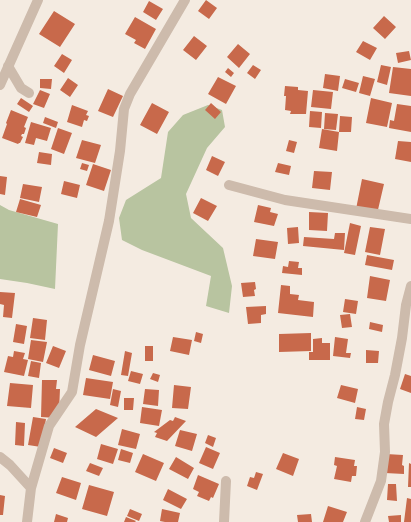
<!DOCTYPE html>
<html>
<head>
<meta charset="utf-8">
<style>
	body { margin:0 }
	canvas { display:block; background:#f4ebe1 }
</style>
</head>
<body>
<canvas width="411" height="522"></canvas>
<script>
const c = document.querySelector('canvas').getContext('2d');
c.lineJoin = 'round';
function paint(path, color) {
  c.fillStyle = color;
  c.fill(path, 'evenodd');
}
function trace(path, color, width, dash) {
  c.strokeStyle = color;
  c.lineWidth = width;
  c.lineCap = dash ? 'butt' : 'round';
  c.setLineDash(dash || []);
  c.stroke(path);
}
paint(new Path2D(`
	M208,105L222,110L225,127L207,148L186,194L191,218L223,248L232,286L229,313L206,306L211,276L142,250L122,240L119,218L126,200L161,178L168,132L183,115Z
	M0,205L9,210L58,224L55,289L27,283L0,279Z`), '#b8c4a0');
paint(new Path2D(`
	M206,0L217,8L209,19L198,11Z
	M149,1L163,9L156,20L143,12Z
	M54,11L75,24L60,47L39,34Z
	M384,16L396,27L385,39L373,28Z
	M135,17L156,29L145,49L134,43L136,40L125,34Z
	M194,36L207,46L196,60L183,50Z
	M363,41L377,48L370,60L356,52Z
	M238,44L250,54L239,68L227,57Z
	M409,51L411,60L398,63L396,53Z
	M62,54L72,60L64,73L54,66Z
	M253,65L261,70L255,79L247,73Z
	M381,65L391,67L387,85L377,82Z
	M393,67L411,69V96L389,93Z
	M228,68L234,73L231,77L225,72Z
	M325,74L340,76L338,91L323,88Z
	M363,76L375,79L370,96L359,93Z
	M218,77L236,86L226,104L208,94Z
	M68,78L78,85L70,97L60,90Z
	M40,79H52L51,89L40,88Z
	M345,79L359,83L356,92L342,88Z
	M285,86L298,87V90L308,91L306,114H290L291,111L285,110L286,96H284Z
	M108,89L123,96L113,117L98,111Z
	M40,90L50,94L44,108L33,104Z
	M313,90L333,92L331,109L311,107Z
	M21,98L33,106L29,112L17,104Z
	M371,98L392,103L387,127L366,123Z
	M152,103L169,112L157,134L140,125Z
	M211,103L221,112L215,119L205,110Z
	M397,104L411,106V132L389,128L390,120L394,121Z
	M72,105L88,111L86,115L89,116L87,121L84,120L82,127L67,122Z
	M11,110L28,117L24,127L26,128L24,134H22L21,136L23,137L20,143H19L18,144L2,138L7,124L6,123Z
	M310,111L322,112L321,128L309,127Z
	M325,113L338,114L336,130L324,129Z
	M340,116L352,117L351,132H339Z
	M45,117L58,122L56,128L43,123Z
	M31,122L51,128L47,141L36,138L34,145L25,143Z
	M58,128L72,133L64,154L51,149Z
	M322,129L339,132L337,151L319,148Z
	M82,140L101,145L95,163L76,158Z
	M289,140L297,142L294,153L286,151Z
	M398,141L411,142V162L395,159Z
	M39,152L52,154L51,165L37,163Z
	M212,156L225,162L218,176L206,170Z
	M82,163L89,165L87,171L80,169Z
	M278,163L291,166L289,175L275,172Z
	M93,164L111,170L104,191L86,185Z
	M314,171L332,172L330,190L312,188Z
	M0,176L7,177L5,195L0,194Z
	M362,179L384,184L377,214L356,209Z
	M64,181L80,185L77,198L61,194Z
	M23,184L42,187L39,202L20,198Z
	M201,198L217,206L208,221L193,213Z
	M20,199L41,205L37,217L16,212Z
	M258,205L271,208L270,212L278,214L274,226L254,222Z
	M309,212L328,213L327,231L309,230Z
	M350,223L361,226L355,255L344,253Z
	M298,227L299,243L288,244L287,228Z
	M370,227L385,229L380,255L365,252Z
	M335,233H345L344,250L303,246L304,237L334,239Z
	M256,239L278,242L275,259L253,256Z
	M367,255L394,260L392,270L365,265Z
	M289,261L299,262L298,268H302V275L282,273L283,266L288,267Z
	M370,276L390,280L386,301L367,298Z
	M255,282L256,289L254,290L255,296L243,297L241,283Z
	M281,285L290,286V294L299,295L298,300L314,302L313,317L278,313Z
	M0,292L15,293L12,318L3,317L4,305L0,304Z
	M345,299L358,301L356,314L343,312Z
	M266,306V314L261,315V323L248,324L246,307Z
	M350,314L352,327L342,328L340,315Z
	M33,318L47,320L45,340L30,338Z
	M370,322L383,325L382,332L369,329Z
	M16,324L27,326L24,344L13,342Z
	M196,332L203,334L201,343L194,341Z
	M311,333V351L279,352V334Z
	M173,337L192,340L189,355L170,351Z
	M335,337L348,339L346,353H351L350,358L333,356Z
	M322,338V343H330V360H309V352H313V339Z
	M31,340L47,342L43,362L28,359Z
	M53,346L66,351L59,368L46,363Z
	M145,346H153V361H145Z
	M366,350L379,351L378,363H366Z
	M14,351L25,353L23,359L28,360L24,376L4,372L8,356L13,357Z
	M125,351L132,353L128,376L121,375Z
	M93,355L115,361L111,376L89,370Z
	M31,361L41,363L39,378L28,376Z
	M131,371L143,374L140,384L128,381Z
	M153,373L160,375L158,382L150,379Z
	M405,374L411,376V393L400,389Z
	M86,378L113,382L110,399L83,395Z
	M42,380H57L56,389H60L59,411L56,418L41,417Z
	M10,383L33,385L31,408L7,406Z
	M174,385L191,387L188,409L172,408Z
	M341,385L358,389L355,403L337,398Z
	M113,389L121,391L118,407L110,405Z
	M145,389L159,390L158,406L143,404Z
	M124,398H134L133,410H124Z
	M142,407L162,410L159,426L140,423Z
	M357,407L366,409L364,420L355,419Z
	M96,409L118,418L96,437L75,427Z
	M33,417L46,419L41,447L28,445Z
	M175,417L186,421L167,441L155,437L157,433L154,432L170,420L173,421Z
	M16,422L25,423L24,446L15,445Z
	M122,429L140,434L136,449L118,445Z
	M180,430L197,434L192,451L175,446Z
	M208,435L216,438L213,447L205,443Z
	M101,444L118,449L113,464L97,459Z
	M206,447L220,453L213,469L199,463Z
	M54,448L67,453L63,463L50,458Z
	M121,449L133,453L130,463L118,460Z
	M283,453L299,459L293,476L276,469Z
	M143,454L164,463L156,481L135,472Z
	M386,454L403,455L402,465L404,466V474L385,473Z
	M176,457L194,468L188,479L169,469Z
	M335,457L355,460L354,466H357L356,476H352L351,482L334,479L337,466L334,465Z
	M90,463L103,468L99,476L86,471Z
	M409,463L411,464V487H408Z
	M256,472L263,474L257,490L247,486L250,477L254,478Z
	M198,475L219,484L213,498L211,497L209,501L197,496L199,492L193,489Z
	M62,477L81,483L76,500L56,493Z
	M388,484H396L397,501L387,500Z
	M89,485L114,492L107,516L82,509Z
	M168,489L187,499L181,509L163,500Z
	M0,495L5,496L3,515H0Z
	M407,498L411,499V522H404Z
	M328,506L347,512L343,522H323Z
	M130,509L142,514L139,521L127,516Z
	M162,509L180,513L178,522H165L160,521Z
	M56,514L68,518L67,522H54Z
	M311,514L312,522H298L297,515Z
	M401,515V522H389L388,516Z
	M126,517L136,521L135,522H124Z`), '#c8694b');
trace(new Path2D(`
	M8,66L21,88L29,93
	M0,85L38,0
	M229,185L285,200L411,219
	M0,457L10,465L31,488
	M27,522L31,488L49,426L72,392L80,345L109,221L120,151L124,109L130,94L185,0
	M224,522L226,481
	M365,522L381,481L385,452L384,424L388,402L395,375L402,338L406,305L411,286`), '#cdbbac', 10);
</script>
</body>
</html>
